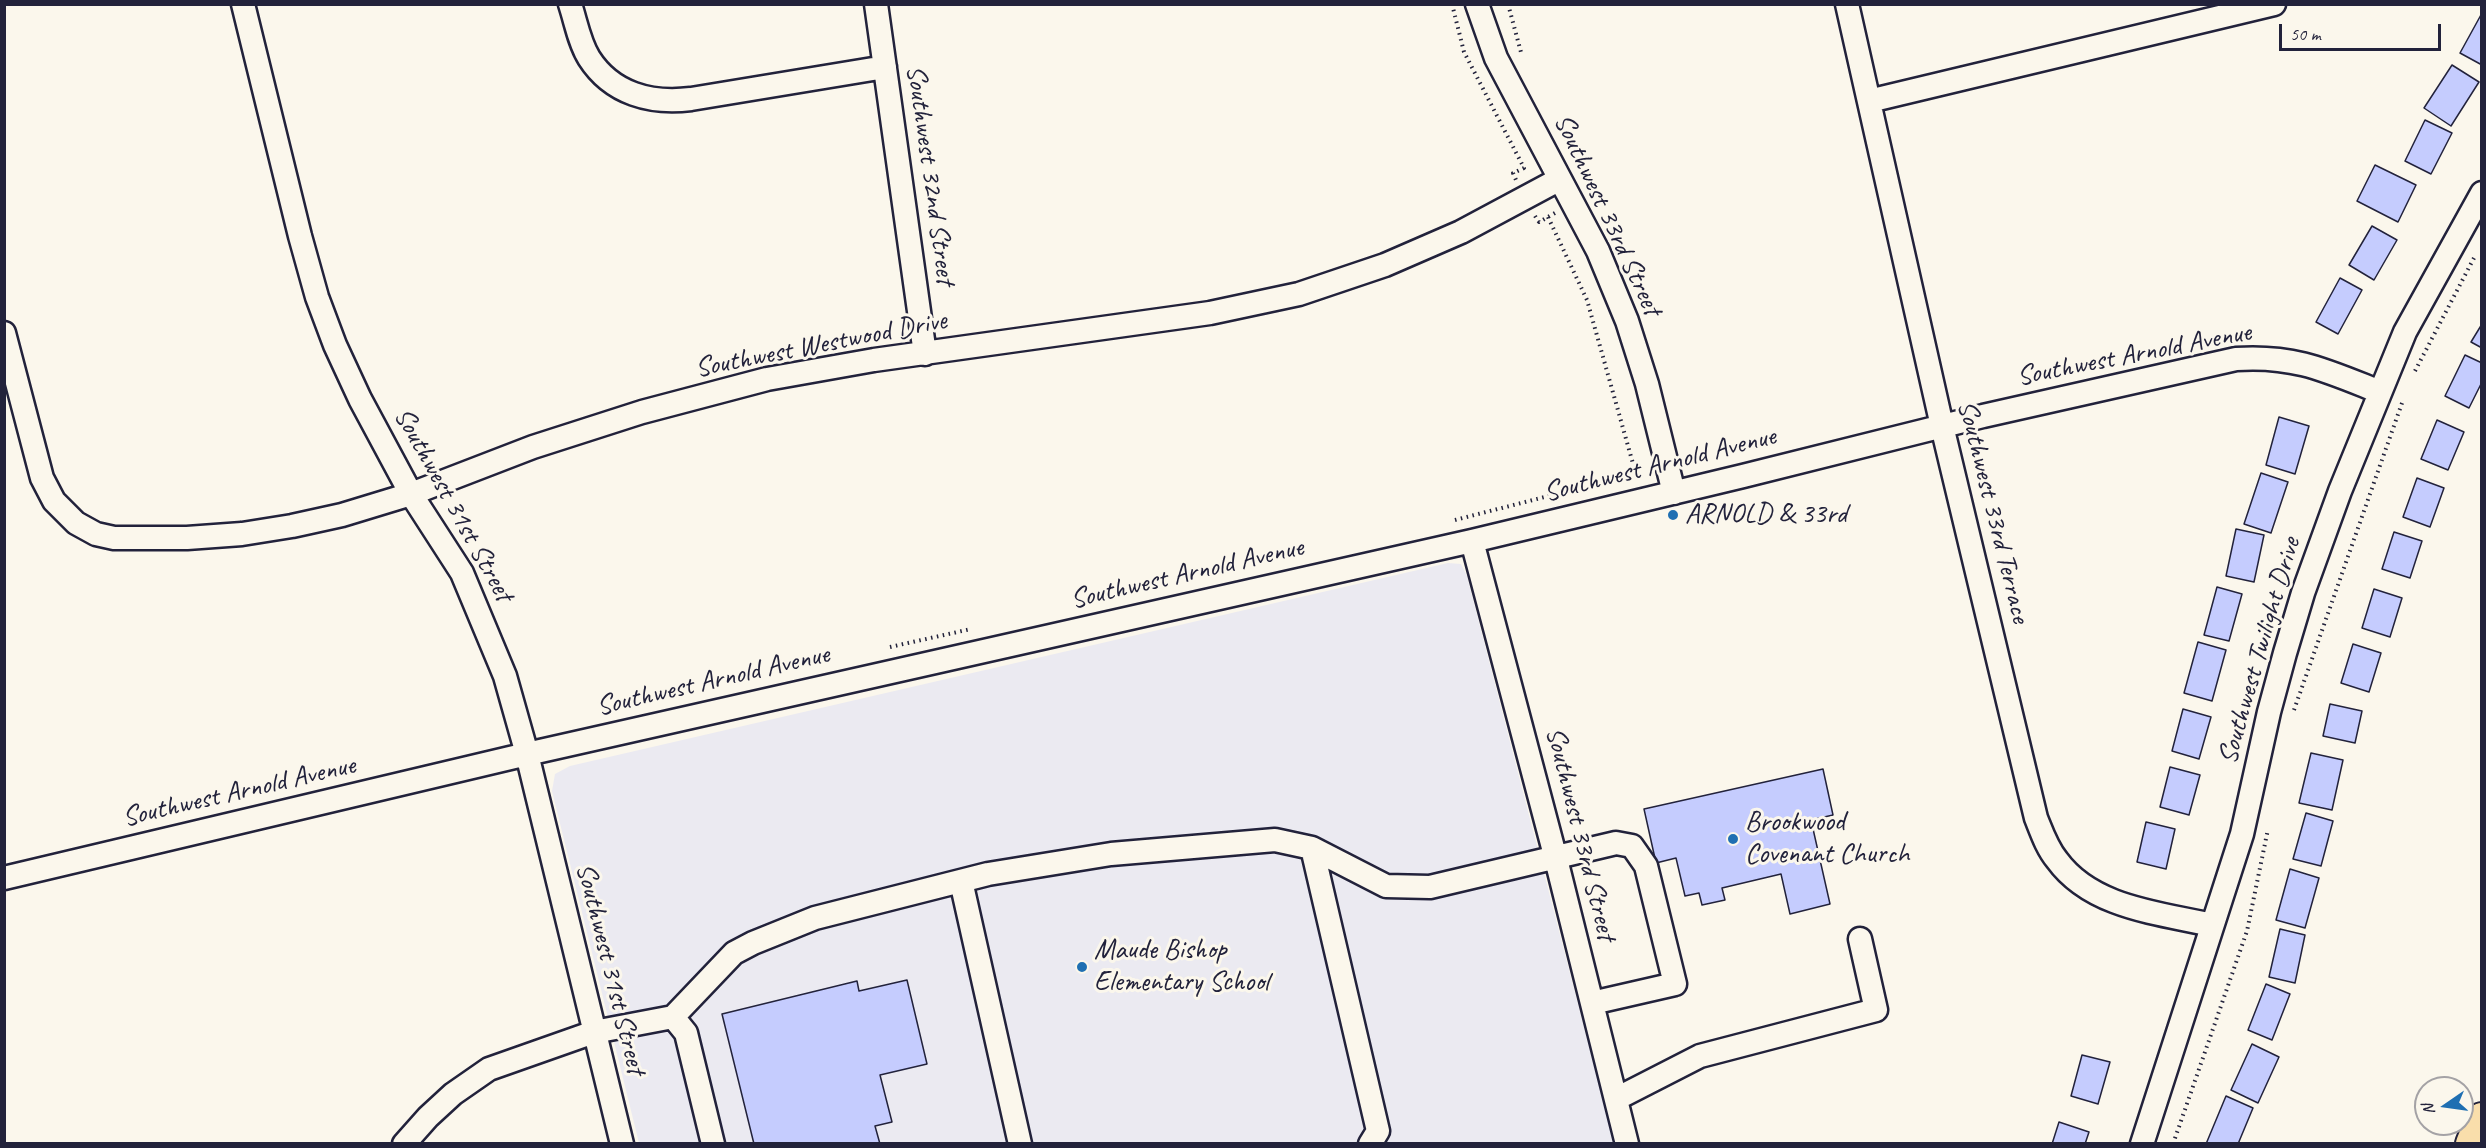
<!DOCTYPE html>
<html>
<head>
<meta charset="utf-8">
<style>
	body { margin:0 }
	#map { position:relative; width:2486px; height:1148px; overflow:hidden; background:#fbf7ec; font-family:Caveat,sans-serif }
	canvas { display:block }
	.frame { position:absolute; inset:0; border:6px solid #22223b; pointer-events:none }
	.north { position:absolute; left:2414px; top:1076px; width:60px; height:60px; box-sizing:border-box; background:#fbf7ec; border:2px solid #a4a2a5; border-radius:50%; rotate:257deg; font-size:16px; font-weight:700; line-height:24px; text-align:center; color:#22223b }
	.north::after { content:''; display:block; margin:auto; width:21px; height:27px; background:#1f6fb2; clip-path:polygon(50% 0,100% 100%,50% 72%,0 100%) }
	.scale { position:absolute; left:2279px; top:24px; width:162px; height:27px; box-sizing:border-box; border:3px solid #22223b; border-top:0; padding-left:8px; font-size:18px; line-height:21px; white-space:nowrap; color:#22223b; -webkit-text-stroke:4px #fbf7ec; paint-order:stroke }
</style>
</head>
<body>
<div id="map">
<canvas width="2486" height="1148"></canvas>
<div class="frame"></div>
<div class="north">N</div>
<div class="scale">50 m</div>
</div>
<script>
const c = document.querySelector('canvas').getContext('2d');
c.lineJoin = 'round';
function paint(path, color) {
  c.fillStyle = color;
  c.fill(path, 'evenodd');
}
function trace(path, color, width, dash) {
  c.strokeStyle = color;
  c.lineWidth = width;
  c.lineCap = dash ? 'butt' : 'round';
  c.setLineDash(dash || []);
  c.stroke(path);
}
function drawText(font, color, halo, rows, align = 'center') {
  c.font = font + ' Caveat,sans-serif';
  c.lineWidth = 6;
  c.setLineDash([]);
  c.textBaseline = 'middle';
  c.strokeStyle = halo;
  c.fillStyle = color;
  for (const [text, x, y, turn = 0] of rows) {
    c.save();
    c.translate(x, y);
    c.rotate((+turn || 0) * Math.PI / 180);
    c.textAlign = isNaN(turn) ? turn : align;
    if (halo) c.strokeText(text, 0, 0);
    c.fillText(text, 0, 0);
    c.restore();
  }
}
paint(new Path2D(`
	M1448,563L1461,564L1467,576L1614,1143H639L552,791L555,774L570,766Z`), '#ebeaf1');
const building = new Path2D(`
	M2482,13V65L2460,53Z
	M2452,65L2479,82L2451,126L2424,108Z
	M2425,120L2452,133L2431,174L2405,161Z
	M2375,165L2416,185L2398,222L2357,201Z
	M2372,226L2397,240L2374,280L2349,265Z
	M2340,278L2362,290L2338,334L2316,322Z
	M2482,324V348L2471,342Z
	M2465,355L2482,363V382L2469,408L2445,396Z
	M2279,417L2309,426L2295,474L2266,465Z
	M2437,420L2464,432L2448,470L2421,459Z
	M2261,473L2288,482L2271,533L2244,524Z
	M2417,478L2444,488L2430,527L2403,517Z
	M2236,529L2264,535L2254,582L2226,576Z
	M2394,532L2422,541L2410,578L2382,569Z
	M2217,587L2242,594L2229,641L2204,635Z
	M2374,589L2402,598L2390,637L2362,628Z
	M2198,642L2226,650L2212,701L2184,693Z
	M2353,644L2381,653L2369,692L2341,683Z
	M2330,704L2362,711L2355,743L2323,736Z
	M2183,709L2211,717L2199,759L2172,751Z
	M2311,753L2343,760L2332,810L2299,803Z
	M2170,767L2200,775L2189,815L2160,807Z
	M1823,769L1833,815L1811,820L1830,904L1790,914L1781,874L1722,888L1725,900L1702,905L1699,893L1685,896L1676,858L1656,863L1644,809Z
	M2306,813L2333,821L2321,866L2293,859Z
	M2146,822L2175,829L2166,869L2137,862Z
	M2290,869L2319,878L2305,928L2276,920Z
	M2280,929L2305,935L2295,983L2269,977Z
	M907,980L927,1064L880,1075L892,1122L875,1126L880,1144H754L722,1014L857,981L859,991Z
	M2266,984L2290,994L2272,1040L2248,1030Z
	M2252,1044L2279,1057L2258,1103L2231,1090Z
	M2082,1055L2110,1062L2098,1104L2071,1096Z
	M2226,1096L2253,1108L2238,1144H2206Z
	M2059,1122L2089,1132L2085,1144H2052Z`);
paint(building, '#c5ccfe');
trace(building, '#22223b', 1.5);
const minor = new Path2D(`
	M243,4L300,236L317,297L335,345L360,399L411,494L462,573L505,676L527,754L622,1144
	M570,4C576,22 579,42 589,58C612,94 651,104 691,99L885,67
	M876,4L925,354
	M1477,4L1496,58L1598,251L1627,321L1647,384L1674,493
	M1847,4L1942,426L2036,818C2042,833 2047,848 2057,860C2092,908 2159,913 2212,925
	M1869,101L2274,4
	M4,333L42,478L54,501L76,523L96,534L114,538H187L242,534L292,526L342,515L411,494L533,447L642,412L767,379L874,360L1210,313L1299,294L1385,265L1461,232L1560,179
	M1472,541L1556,859L1627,1144
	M1312,848L1378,1131L1370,1144
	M4,878L527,754L1472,541L1743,476L1983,416L2236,359C2295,355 2327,371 2380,392
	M961,881L1020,1144
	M673,1017L734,953L753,943L815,918L988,874L1111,854L1275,840L1312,848L1386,886L1430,887L1616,843L1632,846L1646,866L1675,984L1592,1003
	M1616,1099L1700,1056L1876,1010L1860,939
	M404,1144L428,1117L453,1094L489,1069L594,1032L673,1017L686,1033L713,1144
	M2142,1144L2242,834L2269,712L2285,653L2303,593L2340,491L2405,332L2482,193`);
const highway = new Path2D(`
	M2472,1144L2482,1119`);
trace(minor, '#22223b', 27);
trace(highway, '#22223b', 36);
trace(new Path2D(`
	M1452,4L1464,52L1524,168L1513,173L1516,180
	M1508,4L1522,56
	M1560,128L1584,169L1598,198
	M1535,216L1539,222L1555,213
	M1548,217L1587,300L1637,478
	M2415,371L2475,256
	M1455,520L1603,482L1626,479
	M890,647L971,629
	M2294,710L2402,403
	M2173,1144L2247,931L2268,829`), '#22223b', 4, [1.5, 4.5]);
trace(minor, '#fbf7ec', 22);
trace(highway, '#f9deab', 32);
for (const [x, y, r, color] of [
	[1673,515,6,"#1f6fb2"],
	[1733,839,6,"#1f6fb2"],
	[1082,967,6,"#1f6fb2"]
]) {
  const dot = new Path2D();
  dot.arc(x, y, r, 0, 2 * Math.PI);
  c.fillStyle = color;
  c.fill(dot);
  trace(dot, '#fbf7ec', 2);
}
drawText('28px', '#22223b', '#fbf7ec', [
	["Southwest 32nd Street",930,175,82],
	["Southwest 33rd Street",1607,215,65],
	["Southwest Westwood Drive",821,345,-11],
	["Southwest Arnold Avenue",2134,355,-11],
	["Southwest Arnold Avenue",1660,465,-14],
	["Southwest 31st Street",453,505,61],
	["Southwest 33rd Terrace",1993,512,76],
	["Southwest Arnold Avenue",1187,574,-13],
	["Southwest Twilight Drive",2260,651,-74],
	["Southwest Arnold Avenue",713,681,-13],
	["Southwest Arnold Avenue",239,792,-13],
	["Southwest 33rd Street",1580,834,76],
	["Southwest 31st Street",610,969,76]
]);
drawText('28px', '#22223b', '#fbf7ec', [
	["ARNOLD & 33rd",1685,515],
	["Brookwood",1745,823],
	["Covenant Church",1745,855],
	["Maude Bishop",1094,951],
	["Elementary School",1094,983]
], 'left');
</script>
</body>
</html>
